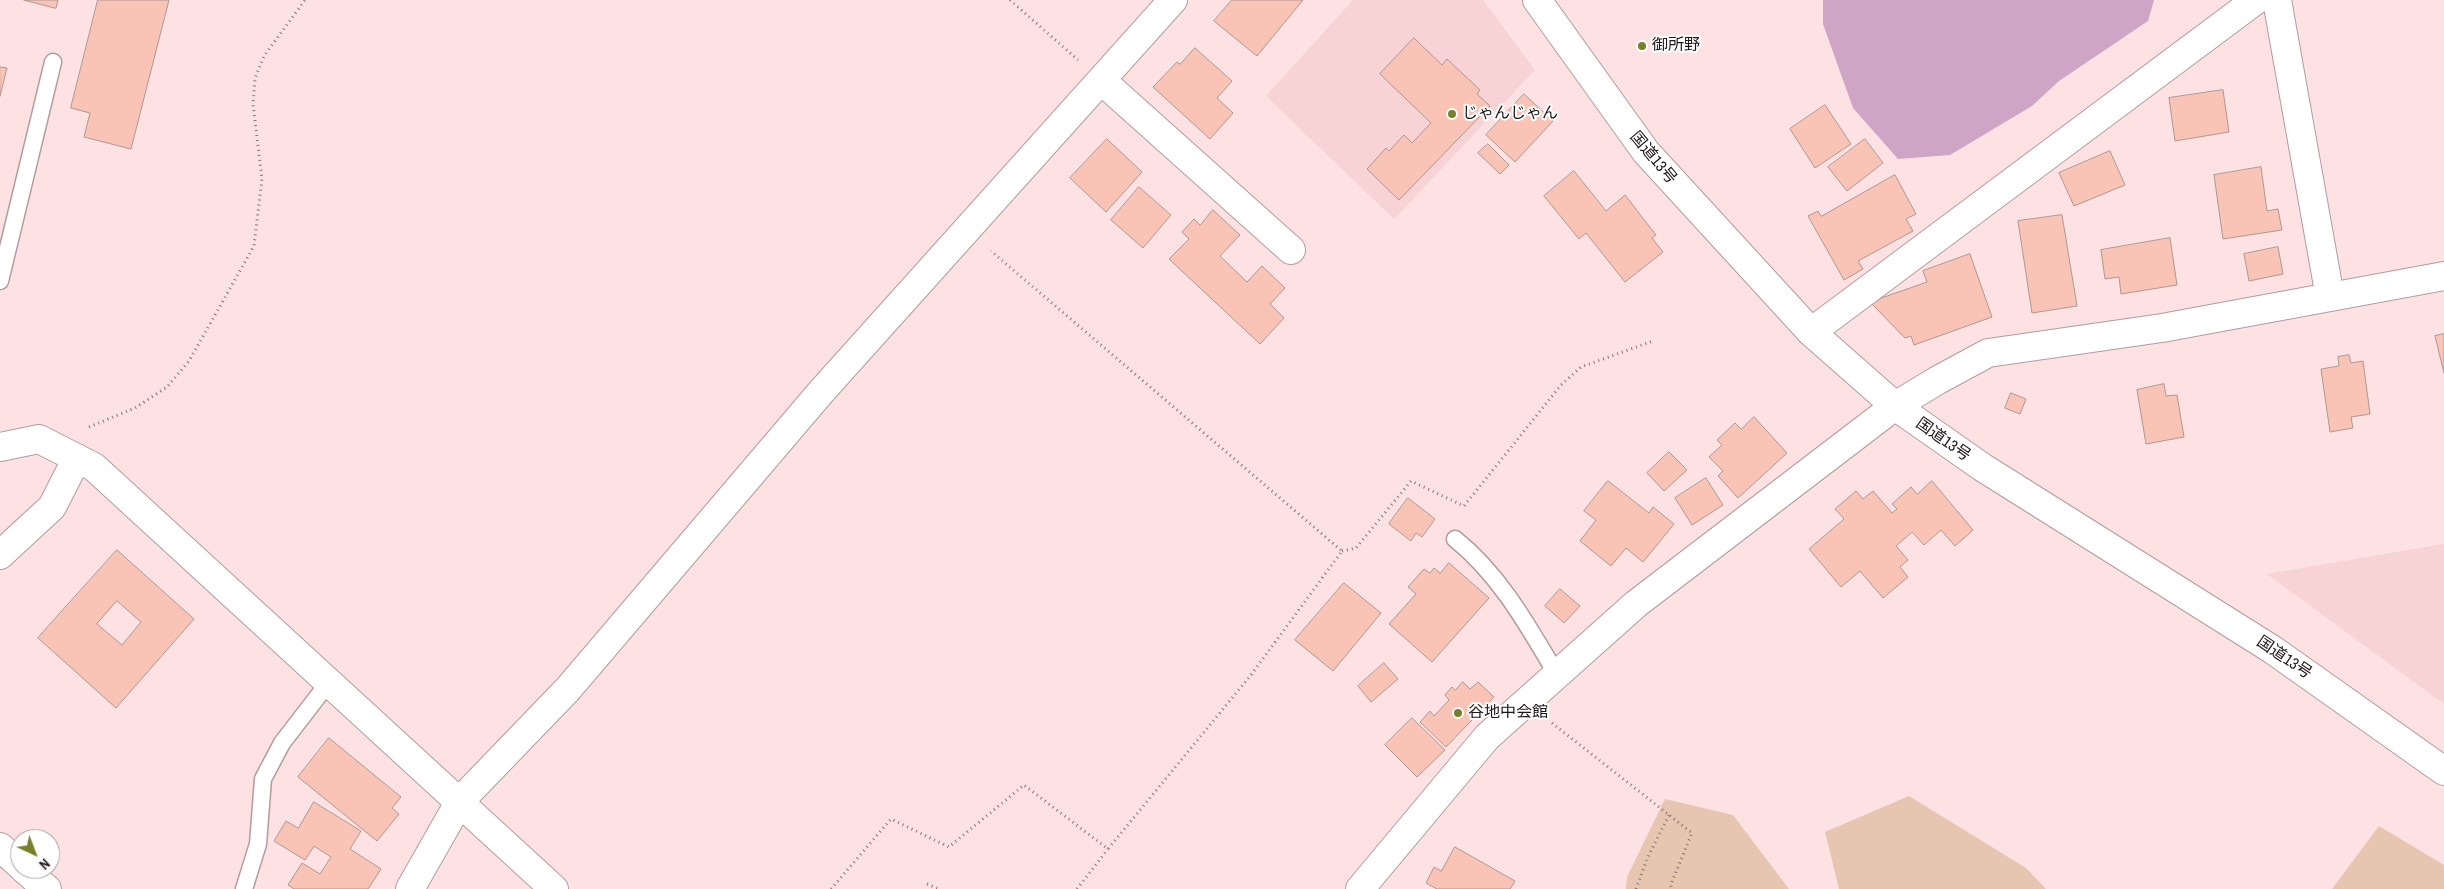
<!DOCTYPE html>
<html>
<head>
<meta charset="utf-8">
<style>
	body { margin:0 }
	#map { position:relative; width:2444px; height:889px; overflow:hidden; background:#fde1e3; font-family:"Archivo Narrow",sans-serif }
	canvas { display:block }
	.north { position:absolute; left:10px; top:829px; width:50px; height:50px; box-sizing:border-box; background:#fff; border:1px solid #a5a1a2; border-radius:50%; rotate:137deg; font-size:14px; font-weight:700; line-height:20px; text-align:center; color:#1e1516 }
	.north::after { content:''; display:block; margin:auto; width:18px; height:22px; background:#79802b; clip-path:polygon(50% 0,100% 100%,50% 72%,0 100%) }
</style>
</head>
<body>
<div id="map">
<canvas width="2444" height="889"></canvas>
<div class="north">N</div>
</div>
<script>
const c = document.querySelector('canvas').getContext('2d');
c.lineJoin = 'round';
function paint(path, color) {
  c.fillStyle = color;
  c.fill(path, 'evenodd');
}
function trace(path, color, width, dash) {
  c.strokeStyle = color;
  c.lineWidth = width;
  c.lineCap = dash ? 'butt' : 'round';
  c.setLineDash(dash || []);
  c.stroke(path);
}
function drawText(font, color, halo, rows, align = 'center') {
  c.font = font + ' "Archivo Narrow","Noto Sans JP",sans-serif';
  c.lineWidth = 4;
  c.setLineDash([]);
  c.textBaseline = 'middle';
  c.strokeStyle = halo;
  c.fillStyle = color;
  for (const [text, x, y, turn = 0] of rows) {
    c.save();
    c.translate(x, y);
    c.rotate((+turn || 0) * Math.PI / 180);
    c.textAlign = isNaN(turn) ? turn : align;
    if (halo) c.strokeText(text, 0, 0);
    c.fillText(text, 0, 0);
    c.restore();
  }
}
paint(new Path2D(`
	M1353,0H1483L1535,70L1394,219L1266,96Z
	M2444,544V704L2267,574Z`), '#f7d3d5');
paint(new Path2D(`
	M1909,796L2026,868L2046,889H1839L1825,832Z
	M1665,799L1733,815L1789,889H1626L1627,877Z
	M2379,826L2444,865V889H2332Z`), '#e7c6b1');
paint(new Path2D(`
	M1823,0H2154L2148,21L2059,81L2032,106L1950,155L1898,159L1853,108L1823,24Z`), '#cfa5c6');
const building = new Path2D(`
	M24,0H58L56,8Z
	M98,0H169L131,149L84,137L90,113L71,108Z
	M1232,0H1303L1257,56L1214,21Z
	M1414,38L1442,65L1447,59L1480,90L1477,94L1490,106L1399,200L1367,169L1386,148L1389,151L1404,135L1412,143L1431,123L1380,74Z
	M1195,48L1232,81L1217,98L1233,113L1210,139L1153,87L1177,62L1180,64Z
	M0,67L7,68L0,96Z
	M2223,90L2229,132L2175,141L2169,98Z
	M1524,94L1553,121L1515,162L1486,135Z
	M1825,105L1851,144L1815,168L1790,129Z
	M1107,139L1142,172L1106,212L1070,178Z
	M1865,139L1883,163L1847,191L1828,167Z
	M1488,144L1509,165L1500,174L1478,153Z
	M2110,151L2125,185L2074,206L2059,173Z
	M2261,167L2267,211L2278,209L2282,230L2223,239L2214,175Z
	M1574,171L1606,211L1625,195L1656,235L1652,238L1663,252L1625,282L1586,233L1579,239L1544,196Z
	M1895,175L1916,214L1906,219L1913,231L1858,261L1863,269L1844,280L1808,216L1818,211L1821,216Z
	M1139,187L1171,215L1143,248L1111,220Z
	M1213,210L1240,235L1220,256L1247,282L1262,266L1285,288L1270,304L1284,318L1260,344L1169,259L1189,239L1182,232L1194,219L1200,225Z
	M2062,215L2077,306L2032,313L2018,221Z
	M2170,238L2177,285L2121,294L2119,277L2105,279L2101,250Z
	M2278,247L2283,274L2249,281L2244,254Z
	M1970,254L1992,317L1914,345L1911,336L1905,338L1870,302L1927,282L1923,271Z
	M2444,334V373L2435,336Z
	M2349,355L2351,363L2363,361L2370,414L2351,417L2353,428L2330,432L2321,369L2339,366L2338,357Z
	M2164,384L2166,396L2177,395L2184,437L2146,444L2137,390Z
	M2011,393L2026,399L2020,414L2005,408Z
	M1754,417L1787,453L1738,498L1718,476L1723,471L1709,457L1722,445L1717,440L1735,423L1741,429Z
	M1669,452L1687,470L1664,491L1647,473Z
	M1706,478L1723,505L1692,525L1675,498Z
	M1608,481L1649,513L1653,507L1674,524L1643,562L1626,548L1611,566L1580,541L1596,520L1584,511Z
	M1932,481L1973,530L1955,546L1941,530L1924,545L1912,532L1896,546L1908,560L1900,567L1908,577L1883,598L1860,571L1841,587L1809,549L1844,519L1835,509L1856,491L1863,499L1873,491L1892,513L1897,509L1892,504L1911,487L1917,494Z
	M1408,498L1435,519L1422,537L1416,533L1411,541L1389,524Z
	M117,550L194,619L116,708L38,638ZM117,601L141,622L122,645L97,624Z
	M1449,563L1489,598L1432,662L1389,624L1416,594L1408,587L1424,569L1430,573L1434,568L1440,573Z
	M1344,583L1381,613L1333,671L1295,640Z
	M1560,589L1580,606L1564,623L1545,606Z
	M1384,663L1398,679L1371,702L1358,686Z
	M1463,682L1470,689L1478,682L1494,697L1446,747L1420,722L1430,711L1434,716L1449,700L1445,695L1452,687L1455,690Z
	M1412,718L1445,750L1417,777L1385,745Z
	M329,738L401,797L392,808L399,814L377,841L298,777Z
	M314,802L361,831L350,849L381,869L368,889H294L288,885L302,863L320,874L331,857L314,846L305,860L274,841L286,821L298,828Z
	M1455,847L1515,881L1510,889H1437L1426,883L1434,867L1441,871Z`);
paint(building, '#f9c3b6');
trace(building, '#af9791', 1);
const service = new Path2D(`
	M0,281L53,62
	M1455,539C1500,575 1528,626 1557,675
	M244,889L258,844L263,779L282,743L329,682`);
const minor = new Path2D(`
	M2277,0L2330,297
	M1101,80L1291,250
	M1811,332L2256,0
	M0,447L39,439L94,467L554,889
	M0,555L52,507L77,458
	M0,847L20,865
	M24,869L47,889
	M410,889L460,801L568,689L821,392L1173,0
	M1360,889L1487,737L1636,604L1895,406L1938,380L1988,353L2162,328L2444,276`);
const trunk = new Path2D(`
	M1537,0L1646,152L1811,332L1895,406L1982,467L2273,650L2444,771`);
trace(service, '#b59b9d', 19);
trace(minor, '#b59b9d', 30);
trace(trunk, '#b59b9d', 30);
trace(new Path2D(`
	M1010,0L1078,60
	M89,427L135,408L167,387L189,361L254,246L262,179L253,104L255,78L264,56L305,0
	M1342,551L1356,548L1411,481L1464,506L1561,385L1581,367L1653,341
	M1552,723L1692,833L1671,884V889
	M927,884L939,889
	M831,889L891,819L949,847L1024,785L1108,849L1251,675L1342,551L991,251
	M1077,889L1108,849
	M1636,889L1647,859L1669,815`), '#877577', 3, [1, 4]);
trace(service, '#fff', 16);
trace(minor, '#fff', 28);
trace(trunk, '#fff', 28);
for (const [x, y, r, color] of [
	[1642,46,5,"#79802b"],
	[1452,114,5,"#79802b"],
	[1458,713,5,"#79802b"]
]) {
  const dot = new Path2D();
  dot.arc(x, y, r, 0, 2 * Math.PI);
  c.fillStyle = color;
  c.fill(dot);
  trace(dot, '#fff', 2);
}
drawText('16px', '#1e1516', '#fff', [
	["御所野",1652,46],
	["じゃんじゃん",1462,114],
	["谷地中会館",1468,713]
], 'left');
drawText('16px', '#1e1516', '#fff', [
	["国道13号",1653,158,50],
	["国道13号",1943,440,35],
	["国道13号",2284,658,34]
]);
</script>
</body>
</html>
